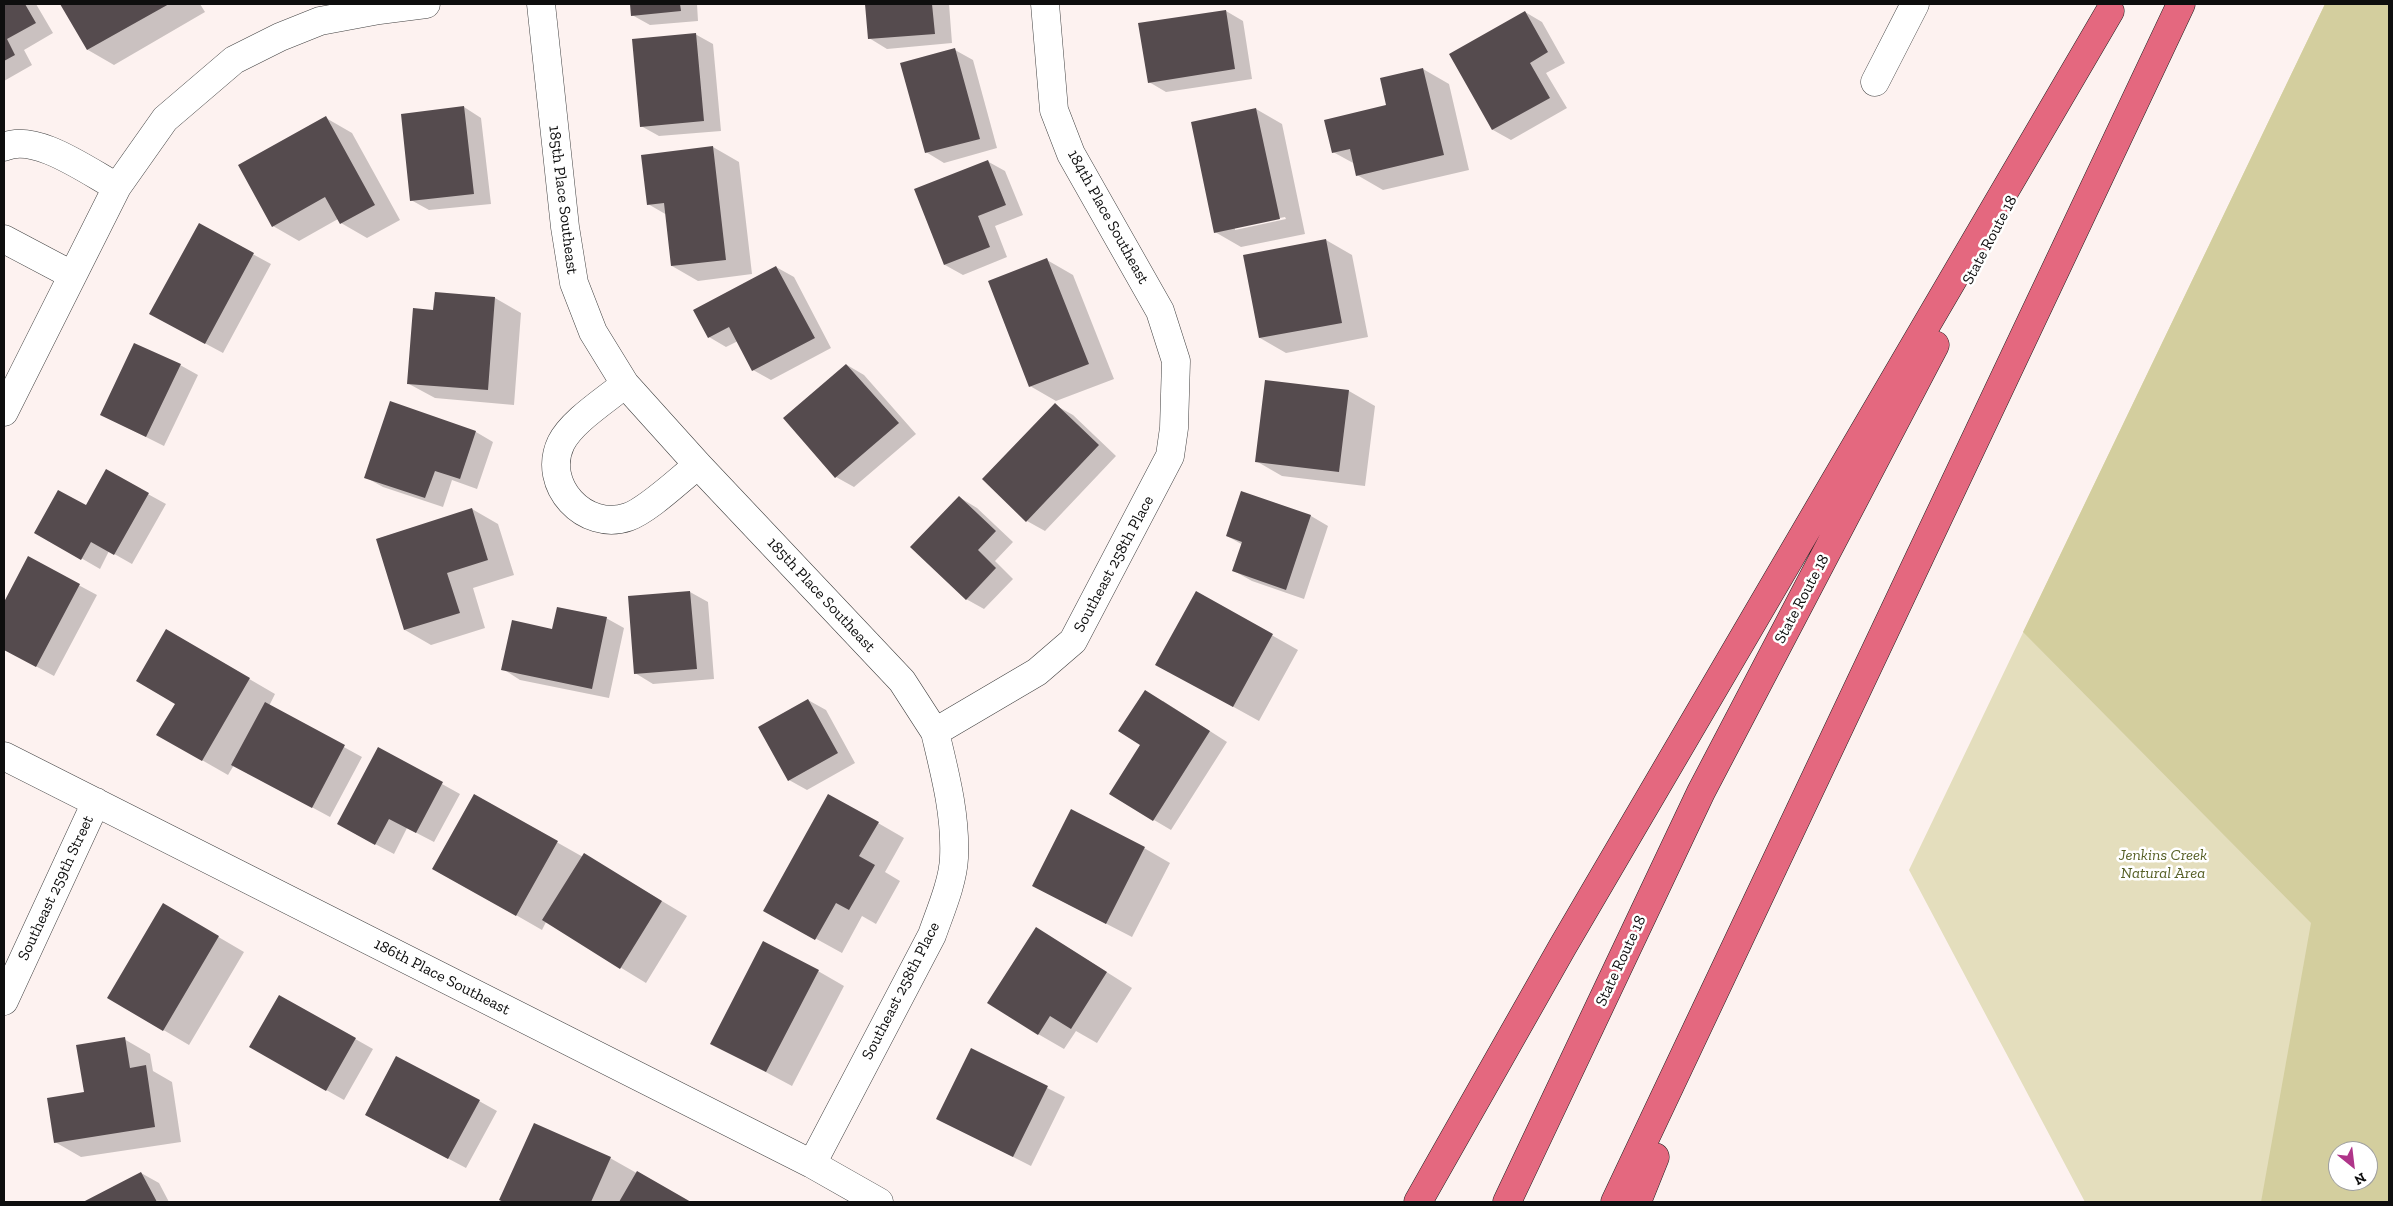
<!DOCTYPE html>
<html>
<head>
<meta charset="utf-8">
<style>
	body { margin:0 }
	#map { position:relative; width:2393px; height:1206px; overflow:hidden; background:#fdf2f0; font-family:"Zilla Slab",serif }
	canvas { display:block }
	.frame { position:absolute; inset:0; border:5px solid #0e0e0e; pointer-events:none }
	.north { position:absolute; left:2328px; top:1141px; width:50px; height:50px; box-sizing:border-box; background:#fff; border:1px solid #9f9f9f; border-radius:50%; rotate:151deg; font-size:14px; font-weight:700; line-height:20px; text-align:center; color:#0e0e0e }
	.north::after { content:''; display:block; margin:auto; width:18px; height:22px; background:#af3589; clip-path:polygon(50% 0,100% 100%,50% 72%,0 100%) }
</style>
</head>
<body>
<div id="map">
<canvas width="2393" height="1206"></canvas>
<div class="frame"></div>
<div class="north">N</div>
</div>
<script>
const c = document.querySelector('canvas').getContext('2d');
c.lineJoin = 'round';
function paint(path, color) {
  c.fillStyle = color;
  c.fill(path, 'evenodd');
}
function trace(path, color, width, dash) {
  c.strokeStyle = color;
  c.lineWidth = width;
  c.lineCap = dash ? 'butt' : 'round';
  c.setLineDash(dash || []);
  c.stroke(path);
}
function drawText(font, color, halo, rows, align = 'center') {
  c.font = font + ' "Zilla Slab",serif';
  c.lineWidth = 5;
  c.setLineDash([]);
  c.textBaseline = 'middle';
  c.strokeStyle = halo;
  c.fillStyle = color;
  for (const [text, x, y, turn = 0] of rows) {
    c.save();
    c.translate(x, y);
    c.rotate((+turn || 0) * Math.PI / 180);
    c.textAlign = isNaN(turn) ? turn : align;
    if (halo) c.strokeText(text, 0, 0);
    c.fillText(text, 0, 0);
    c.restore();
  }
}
paint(new Path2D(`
	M2325,4H2389V1202H2085L1909,870ZM2338,1151H2368V1181H2338Z`), '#e4debd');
paint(new Path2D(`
	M2325,4H2389V1202H2261L2311,923L2023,632ZM2338,1151H2368V1181H2338Z`), '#d3ce9e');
paint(new Path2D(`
	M4,4H36L53,33L24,50L32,65L4,81Z
	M61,4H200L205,12L114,65L88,50Z
	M631,4H697L698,21L650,25L632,15Z
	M866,4H949L952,43L887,49L869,38Z
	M1226,11L1243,21L1252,79L1166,92L1149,82Z
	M1525,12L1542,22L1565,63L1546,73L1567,108L1511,140L1493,130L1451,55Z
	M695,34L713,44L721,131L659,136L641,126Z
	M955,50L973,60L997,148L944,163L926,152Z
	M1423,69L1449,84L1469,170L1383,190L1357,175L1355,164L1333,152L1387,106Z
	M464,107L481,118L491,204L429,210L411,200Z
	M1256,109L1282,124L1305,234L1241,247L1215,232ZM1285,217L1286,219L1235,230V227Z
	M326,118L352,133L400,220L367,238L341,223L338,219L299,241L273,226Z
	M713,147L739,162L752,274L698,281L672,266L667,215L648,204Z
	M987,161L1005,171L1023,215L995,226L1007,257L963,275L945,265Z
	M199,225L271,264L223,353L169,324Z
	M1326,240L1352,255L1368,337L1286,353L1260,338L1244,256Z
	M1047,260L1073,275L1114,379L1056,401L1030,386Z
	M776,267L794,277L831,348L771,380L753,370L738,341L726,347L709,337Z
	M436,293L495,298L521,313L514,405L435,398L409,384L434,311Z
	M180,365L198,375L164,446L102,415Z
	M847,365L864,375L916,434L854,487L836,477L785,418Z
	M1266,381L1349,391L1375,406L1365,486L1282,476L1256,461Z
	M1055,405L1073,415L1116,456L1045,531L1027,521Z
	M476,432L493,442L477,489L452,480L443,507L383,487L365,477Z
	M106,471L166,504L132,564L109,551L100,569L36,532L86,507Z
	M1242,493L1311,516L1328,526L1304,599L1252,581L1234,571L1243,545L1227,536Z
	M959,497L977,508L1013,542L995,561L1013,579L984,609L966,599Z
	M472,509L498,524L514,575L473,588L485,628L431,645L405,630L377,539Z
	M28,558L97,595L54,676L4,649V604Z
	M690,592L708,602L714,679L653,684L635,673L629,597Z
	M1197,593L1298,650L1259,721L1183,679Z
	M606,618L624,628L609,698L520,680L503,669L553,630Z
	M167,631L275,694L269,706L362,757L330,817L234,765L228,775L158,735L176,703Z
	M808,700L826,710L855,763L807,790L789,780Z
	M1163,701L1227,742L1171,830L1154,820L1141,744Z
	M379,749L460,794L434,842L407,828L394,854L356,834Z
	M475,796L583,857L610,870L687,916L646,983L546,922L542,930L434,868Z
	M878,823L904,838L885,872L900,881L876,924L862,916L842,953L791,925Z
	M1144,848L1170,863L1132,937L1033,886Z
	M164,905L244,952L189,1045L109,998Z
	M1062,944L1132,988L1097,1043L1076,1031L1064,1049L1038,1034Z
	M818,971L844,986L792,1086L711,1043Z
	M279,996L373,1049L344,1100L250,1047Z
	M124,1039L150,1054L153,1071L172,1082L181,1142L81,1157L55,1142L85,1093Z
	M972,1050L1065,1097L1031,1166L938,1119Z
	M479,1101L497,1111L466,1168L366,1115Z
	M610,1158L688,1202H505L500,1200Z
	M141,1173L159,1183L169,1202H86Z`), '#0003');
paint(new Path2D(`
	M4,4H25L36,23L7,39L15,55L4,61Z
	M60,4H169L87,50Z
	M630,4H680L681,11L631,16Z
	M865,4H932L935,34L868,39Z
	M1226,10L1235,69L1148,83L1138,23Z
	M1525,11L1548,52L1530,63L1550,98L1492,130L1449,54Z
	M696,33L704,121L640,127L632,39Z
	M955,48L980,139L925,153L900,63Z
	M1423,68L1444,155L1356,176L1350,149L1332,153L1324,120L1386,105L1380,78Z
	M464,106L474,194L410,201L401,114Z
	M1256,108L1280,219L1214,233L1191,122Z
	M326,116L375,205L340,224L325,197L272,227L238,165Z
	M713,146L726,260L671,266L664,203L647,205L641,155Z
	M988,160L1006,205L978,216L990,247L944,265L914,189Z
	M199,223L254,253L205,344L149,314Z
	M1326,239L1342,323L1259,338L1243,255Z
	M1047,258L1089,364L1029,387L988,281Z
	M776,266L815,338L752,371L729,327L708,338L693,310Z
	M435,292L495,297L488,390L407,384L413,308L433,310Z
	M134,343L181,364L146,437L100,415Z
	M846,364L899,423L835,478L783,418Z
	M1265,380L1349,390L1339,472L1255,462Z
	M390,401L476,431L460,479L435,471L425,498L364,478Z
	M1055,403L1099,445L1026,522L982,479Z
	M106,469L149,493L114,555L91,542L81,560L34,533L58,490L86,505Z
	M1241,491L1311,515L1286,590L1232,571L1242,542L1226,536Z
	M959,496L996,531L978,550L996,568L966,600L910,547Z
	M472,508L488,560L447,573L460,613L404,630L376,539Z
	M28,556L80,584L36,667L4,650V602Z
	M690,591L697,669L634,674L628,596Z
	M1196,591L1273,634L1233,707L1155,665Z
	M557,607L607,617L592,689L501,670L512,620L552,629Z
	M166,629L250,678L202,761L156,735L175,704L136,681Z
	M1145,690L1210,731L1153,821L1109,794L1140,745L1118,731Z
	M808,699L838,753L788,781L758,727Z
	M265,702L345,745L312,808L231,765Z
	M378,747L443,782L416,833L389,819L375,845L337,824Z
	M474,794L558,841L516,916L432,869Z
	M828,794L879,822L859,856L875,865L849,910L836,903L815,940L763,911Z
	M1071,809L1145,847L1106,924L1032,886Z
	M584,853L662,901L620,969L542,920Z
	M163,903L219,936L163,1031L107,998Z
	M1036,927L1107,972L1071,1029L1050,1016L1038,1035L987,1003Z
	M763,941L819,970L766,1072L710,1044Z
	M279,995L356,1038L326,1091L249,1047Z
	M125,1037L130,1068L146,1065L155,1127L54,1143L47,1098L84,1092L76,1045Z
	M971,1048L1048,1086L1013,1157L936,1119Z
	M396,1056L480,1100L448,1159L365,1115Z
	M534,1123L611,1157L591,1202H504L499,1200Z
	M637,1171L691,1202H619Z
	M141,1172L157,1202H83Z`), '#554b4e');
const street = new Path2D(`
	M541,4L565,227L574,283L593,332L625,384L698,465L902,681L935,732
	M1875,82L1915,4
	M4,147C35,132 89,172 117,187
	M4,239L72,275
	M625,384C606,400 572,421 561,443C541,485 585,532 628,517C648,510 680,479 698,465
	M4,412L117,187L165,119L234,60L280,37L320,21L379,10L426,4
	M4,756L812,1164L879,1202
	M4,1001L96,802
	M812,1164L932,935C940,912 953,882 954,858C956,815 945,774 935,732L1037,672L1073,641L1170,456L1174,428L1176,361L1160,311L1071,154L1054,110L1045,4`);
const highway = new Path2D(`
	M1418,1202L1563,946L2110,11
	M1507,1202L1701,792L1935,345
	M1615,1202L2181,4
	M1637,1202L1655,1157`);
trace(street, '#414141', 29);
trace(highway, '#1f1f1f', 29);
trace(street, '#fff', 28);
trace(highway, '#e4687f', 28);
drawText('16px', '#0e0e0e', '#fff', [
	["185th Place Southeast",563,200,83],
	["184th Place Southeast",1108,217,61],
	["State Route 18",1990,240,-62],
	["Southeast 258th Place",1114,564,-62],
	["185th Place Southeast",821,595,47],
	["State Route 18",1802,599,-62],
	["Southeast 259th Street",56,888,-65],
	["State Route 18",1621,961,-65],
	["186th Place Southeast",442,977,27],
	["Southeast 258th Place",901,991,-63]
]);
drawText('italic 16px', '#565f25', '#fff', [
	["Jenkins Creek",2163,855],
	["Natural Area",2163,873]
]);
</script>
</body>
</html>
